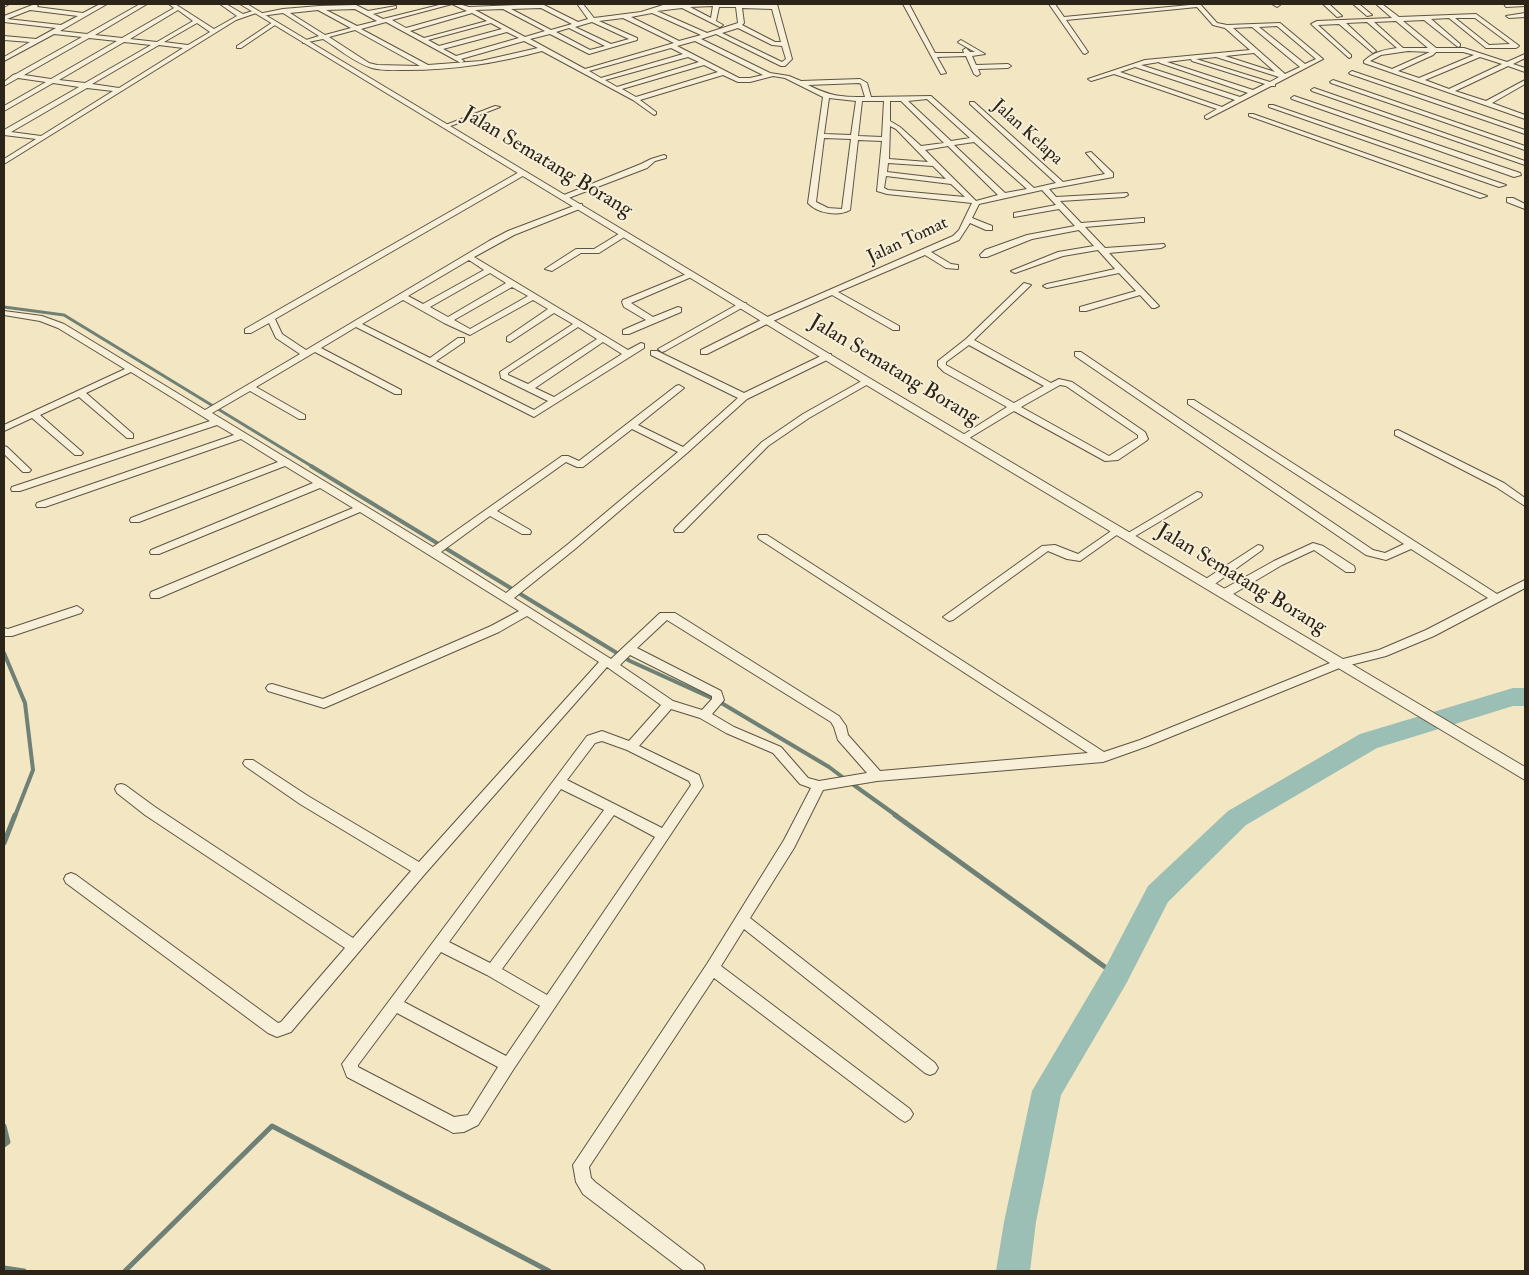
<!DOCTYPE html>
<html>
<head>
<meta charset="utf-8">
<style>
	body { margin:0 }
	#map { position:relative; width:1529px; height:1275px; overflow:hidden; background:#f3e6c3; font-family:"IM FELL Double Pica",serif }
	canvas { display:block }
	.frame { position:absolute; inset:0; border:5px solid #2d2419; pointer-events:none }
</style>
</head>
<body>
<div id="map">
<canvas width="1529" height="1275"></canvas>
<div class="frame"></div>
</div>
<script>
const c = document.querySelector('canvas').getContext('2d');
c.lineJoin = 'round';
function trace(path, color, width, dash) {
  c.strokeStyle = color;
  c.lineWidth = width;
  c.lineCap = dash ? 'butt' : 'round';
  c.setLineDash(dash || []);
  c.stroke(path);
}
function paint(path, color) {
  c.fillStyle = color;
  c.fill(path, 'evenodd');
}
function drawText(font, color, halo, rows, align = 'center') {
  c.font = font + ' "IM FELL Double Pica",serif';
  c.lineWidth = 4;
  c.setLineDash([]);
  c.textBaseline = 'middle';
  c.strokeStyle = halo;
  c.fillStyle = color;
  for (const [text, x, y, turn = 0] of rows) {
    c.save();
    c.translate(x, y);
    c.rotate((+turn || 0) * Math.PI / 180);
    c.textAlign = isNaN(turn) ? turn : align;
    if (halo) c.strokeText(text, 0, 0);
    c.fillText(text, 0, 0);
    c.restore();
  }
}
trace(new Path2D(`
	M4,307L64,315L313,467`), '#6f8176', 3);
trace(new Path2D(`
	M311,466L630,661L718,701L829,767L845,779
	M4,653L25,703L33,770L15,816
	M851,783L897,816`), '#6f8176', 4);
trace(new Path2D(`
	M895,815L1116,975
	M4,843L15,815
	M4,1126L8,1142L4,1145
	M4,1268L24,1271
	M125,1271L272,1126L549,1271`), '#6f8176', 5);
paint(new Path2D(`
	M1513,688H1525V706H1513L1377,748L1246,825L1168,902L1126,984L1061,1095L1036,1222L1030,1271H996L1004,1222L1032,1091L1106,966L1148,886L1228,811L1360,734Z`), '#9bbfb4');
const minor = new Path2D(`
	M4,4H9L4,7Z
	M35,4L38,6L37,7L83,13L100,4H107L60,31L87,34L140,4H147L95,35L122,38L174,8L169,4H175L214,29L237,16L220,4H226L243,14L256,10L259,12L236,20L4,164V159L36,139L4,135V130L79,87L53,83L4,111V106L46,82L18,78L4,86V82L13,75L16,74L82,37L54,34L4,61V57L30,42L4,40V36L36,39L56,28L4,22V16ZM30,10L78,16L61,25L7,19ZM178,10L193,21L157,42L130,39ZM197,23L210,32L188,45L164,42ZM89,38L117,41L51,79L24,75ZM124,42L151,45L85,83L59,80ZM159,45L183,48L119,88L92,84ZM87,88L113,91L41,136L11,132Z
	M443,4H452L392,20L406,28L467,11L452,4H459L469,7L542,4L578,22L588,19L578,5L579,4H583L594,18L641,12L663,5L777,4L792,59L785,66H781L716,34L701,39L770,73L789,76L801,81L860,79L867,83L871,97L931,96L1034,188L1056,183L970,104V102H974L1063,182L1105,174L1086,153L1091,152L1113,173V177L1049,189L1056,197L1127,193L1128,195L1124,197L1060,201L1081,223L1144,218V222H1141L1085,227L1105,248L1164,244L1165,246L1161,248L1109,253L1159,306L1155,308H1152L1140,295L1086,311H1080V307L1136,291L1119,273L1047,288L1043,286L1047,284L1115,269L1098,250L1063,256L1015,273L1011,271L1058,252L1094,246L1079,230L1032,239L987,257H981L980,255L985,250L1027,235L1075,226L1059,209L1014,217V213L1056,205L1042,190L979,204L972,218L992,226V230H986L970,223L959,240L931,252L951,264L958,265V269L946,268L925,255L838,292L899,326V330H893L832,295L773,321L707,354H701V350L765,318L953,236L959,230L972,203L887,194L877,191L882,141L858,140L850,210C838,217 817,213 808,203L823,97L785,78L773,76L750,82H738L723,75L640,100L656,112V114L654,115L633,100L542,51C498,63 453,70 407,70C396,70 383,71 372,68C355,63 339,49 323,39L303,43V41L319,36L283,13L261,16L258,14L283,9L319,6L356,5L368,11L396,6V8L373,14L383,19ZM713,6L711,18L690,7ZM719,7H736L738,23L707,33L657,11L682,8L720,27L723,25L716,21ZM541,8L572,24L551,30L511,9ZM742,8L772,9L781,42H775L742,25L744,23ZM355,9L377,21L357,26L326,10ZM503,9L545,31L525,37L475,10ZM318,10L351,28L325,35L290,13ZM472,13L487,21L424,38L410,31ZM652,13L701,35L679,41L631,17ZM623,18L674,43L585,69L530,39L550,34L589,54L637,40V38L599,21ZM386,22L461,63L464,61L461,59L524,41L538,48L481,61L428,65L361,29ZM592,22L629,39L611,44L575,27ZM491,23L502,29L439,46L428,40ZM569,28L605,46L590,50L556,32ZM738,28L772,45L782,46L786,59L782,62L722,33ZM355,30L420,66L377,65L369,63L329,37ZM507,32L519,38L456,56L443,49ZM695,41L763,75L750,78H739L677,46ZM671,48L683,54L601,78L589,71ZM688,57L699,62L617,87L605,80ZM704,65L718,72L636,97L622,89ZM859,83L861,84L865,97C840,97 830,96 808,85ZM829,98L856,101L851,135L824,134ZM927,99L970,138L951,141L908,101ZM862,101H884L882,137L858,136ZM890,101H901L944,143L921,146L900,127L890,121ZM890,126L896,129L928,162L889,159ZM824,138L851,139L842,209L828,208L816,202ZM974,142L1027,189L1005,193L954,145ZM948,146L998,195L976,201L925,150ZM888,163L933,166L946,179L887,172ZM886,176L951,184L965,197L888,190L884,188Z
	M903,4H909L935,53H964L963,50L966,48L970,52H975L959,43L958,42L961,40L985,54L972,56L976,65L1008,64L1011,66L1008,68L978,69L980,74L977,76L974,74L966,56L937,57L946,73L941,74Z
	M1049,4H1055L1064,17L1200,4L1217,23L1227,25L1280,23L1323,59L1275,84V86H1271L1207,119L1205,118V116L1217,109L1114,74L1091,81L1088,79L1145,60L1250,50L1225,28L1213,25L1197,7L1066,20L1088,52L1085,54L1083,53ZM1277,26L1316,59L1305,64L1259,27ZM1252,27L1300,67L1285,74L1233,28ZM1254,53L1275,72L1225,56ZM1216,57L1279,77L1270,82L1196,59ZM1191,59L1192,61L1265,84L1253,90L1167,62ZM1159,62L1160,63L1248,93L1240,97L1141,65ZM1135,67L1235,100L1222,107L1120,72Z
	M1272,4H1279L1280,5L1277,7Z
	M1323,4H1329L1342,16L1337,17Z
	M1353,4H1359L1372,15L1367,16Z
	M1376,4H1382L1399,17L1476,14L1518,45L1519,46L1516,48H1486L1449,18L1431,19L1460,44V46L1458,47L1424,20L1403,21L1436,48H1464L1507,62L1525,54V58L1513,64L1525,68V72L1508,66L1455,91L1486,101L1525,80V84L1492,103L1525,115V119L1364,63V61C1373,52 1384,50 1397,48L1367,22L1346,23L1375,50L1376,51L1373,53L1339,24L1318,25L1351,55V57L1349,58L1311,24L1317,21L1392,18ZM1455,18H1475L1510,44L1489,45ZM1396,21L1428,48H1403L1374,22ZM1408,51L1430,52L1392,69L1370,61L1381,55ZM1436,52H1463L1474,55L1419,78L1398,71L1433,55ZM1480,57L1502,64L1449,89L1425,80Z
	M1504,4H1525V6L1506,7Z
	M1525,13V17L1509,18L1506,16Z
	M273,22L278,23L241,48H237V46Z
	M1352,71L1525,130V134L1350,74L1349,73Z
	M1333,80L1525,146V150L1331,83L1330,82Z
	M1314,88L1525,161V165L1312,91L1311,90Z
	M1294,96L1520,173L1521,175L1514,177L1292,99L1291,98Z
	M1269,105H1273L1506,185L1499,187L1269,107Z
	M495,106L500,107L448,127L443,126Z
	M1249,114H1253L1487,196L1480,198L1249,116Z
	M664,155L666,156V158L655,161L647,168L566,199L559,197L641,164L651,159Z
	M521,171L528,173L275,319L282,334L306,350L489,241L508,231L579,204H582V208L514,235L474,257L628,350L641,343L644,344V348L534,417L356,327L321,348L401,390V394H395L315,352L256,387L305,415V419H299L250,391L212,413L433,547L562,456H568L579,461L676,386L679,385L684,388L638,425L683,447L738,398L651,355V351H657L744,393L825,354H831V358L747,399L687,453L575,549L514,598L611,659L660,613H675L839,716L846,726L848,735L880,771L1088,753L759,539L758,537L759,535H767L1104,752L1140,740L1335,661L1379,650L1426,630L1488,598L1411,549L1386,560L1366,555L1075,356V352H1081L1373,550L1385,553L1404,544L1188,404V400H1194L1497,594L1525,580V588L1434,636L1386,656L1342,667L1148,746L1103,762L877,781L823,790L794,848L750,918L935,1063L938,1068L935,1073L930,1075L925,1073L744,929L721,966L910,1109L913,1114L910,1119L905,1122L900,1119L714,978L589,1167L591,1178L595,1182L703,1265L705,1271H684L583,1194L576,1182L573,1165L707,964L784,840L811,788L800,784L773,753L726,733L700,718L671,709L639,746L699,775L703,786L513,1070L478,1125L464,1132L453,1133L448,1130L347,1077L342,1064L587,736L602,731L629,741L661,705L607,667L424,875L291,1032L277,1037L268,1033L66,883L64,879L66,875L71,873L76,875L278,1023L281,1022L345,948L145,815L117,793L115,789L117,785L121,784L125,785L155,807L353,938L411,871L300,804L245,766L243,763L245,760H253L308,796L419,862L599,662L527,616L499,632L324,708L268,691L266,688L268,685L272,684L323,699L491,626L519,611L360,512L159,598H151L150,595L151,592L353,508L320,488L159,554H151L150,552L151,550L313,483L285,466L139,522H131L130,520L131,518L278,462L241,439L45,507H37L36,505L37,503L234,435L217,425L20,491H12L11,489L12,487L210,421L131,372L86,393L133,434V438H127L79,397L40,415L81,451L83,453L81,455H75L32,418L4,431V425L125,369L58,328L40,321L4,315V311L42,316L64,324L205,410L300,354L276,338L269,323L251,333H245V329ZM469,260L484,270L423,304L408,296ZM490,273L506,283L448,317L430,307ZM512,287L528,296L470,329L454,320ZM403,300L444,323L470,335L533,300L548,309L507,337V341L510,342L554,313L573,324L500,372L501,378L548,401L534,410L436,361L464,342V338H458L430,358L362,324ZM578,327L597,339L528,384L508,375V373ZM603,342L622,354L554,397L535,388ZM632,429L678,452L567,545L506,593L441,552L490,516L522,534H530L531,532L530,530L497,511L566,462L577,467H583ZM667,620L831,722L834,727L838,740L867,773L819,781L808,778L781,747L734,727L712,714L724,700L721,691L637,648ZM630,655L712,696V699L702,710L673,701L620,665ZM602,741L627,750L689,781L691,785L662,828L567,780L595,743ZM561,789L604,810L490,963L449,942ZM614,815L655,837L547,995L502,969ZM441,952L487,975L540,1006L506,1056L404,1002ZM397,1013L498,1067L468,1115L454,1117L358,1067V1065Z
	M1507,198H1513L1525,204V209L1507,202Z
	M622,232L629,234L599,253H581L552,271L545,269L576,249H594Z
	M689,273L696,275L631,303L653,317L678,307L681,308V312L629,334H623V330L646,320L624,307L622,302L623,300Z
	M1024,283L1031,285L974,340L1051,383L1059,379L1072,382L1145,432L1148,439L1146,441L1118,460L1105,461L1014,411L966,440L963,441L958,438L1007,407L944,372L938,366V361L966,339ZM969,345L1044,386L1014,403L946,365V362ZM1060,385L1066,386L1138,435V438L1109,456L1021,407Z
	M740,303H746L747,305L665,351L662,352L658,349Z
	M867,378L871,381L870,383L809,418L768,446L683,532H675L674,530L675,528L762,442L803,414Z
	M1398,430L1504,483L1525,498V506L1496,487L1395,435V431Z
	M4,446L7,447L29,468L31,470L29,472H23L4,454Z
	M1197,492L1201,493L1202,495L1201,497L1132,538L1128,539L1123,536Z
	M1117,527L1122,530L1121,532L1080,561L1067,559L1048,551L953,620L949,621L943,617L1042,546L1055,545L1078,554Z
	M1313,543L1323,546L1354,566L1355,569L1354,572H1346L1314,550L1282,565L1228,597L1224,598L1219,594L1220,591L1274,561Z
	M1258,545L1262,546L1263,548L1262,550L1212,586H1204L1203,583L1204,580Z
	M77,606L83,610L81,613L12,636H4V628L8,629Z`);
const tertiary = new Path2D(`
	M240,4H247L871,379L1525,767V780L863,383Z`);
trace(minor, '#5e5444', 2);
trace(tertiary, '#5e5444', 2);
paint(minor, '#f7efd8');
paint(tertiary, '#f7efd8');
drawText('18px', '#2d2419', '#f7efd8', [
	["Jalan Kelapa",1027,133,42],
	["Jalan Tomat",908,241,-25]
]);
drawText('21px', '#2d2419', '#f7efd8', [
	["Jalan Sematang Borang",547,163,31],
	["Jalan Sematang Borang",894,371,31],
	["Jalan Sematang Borang",1241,580,31]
]);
</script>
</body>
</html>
